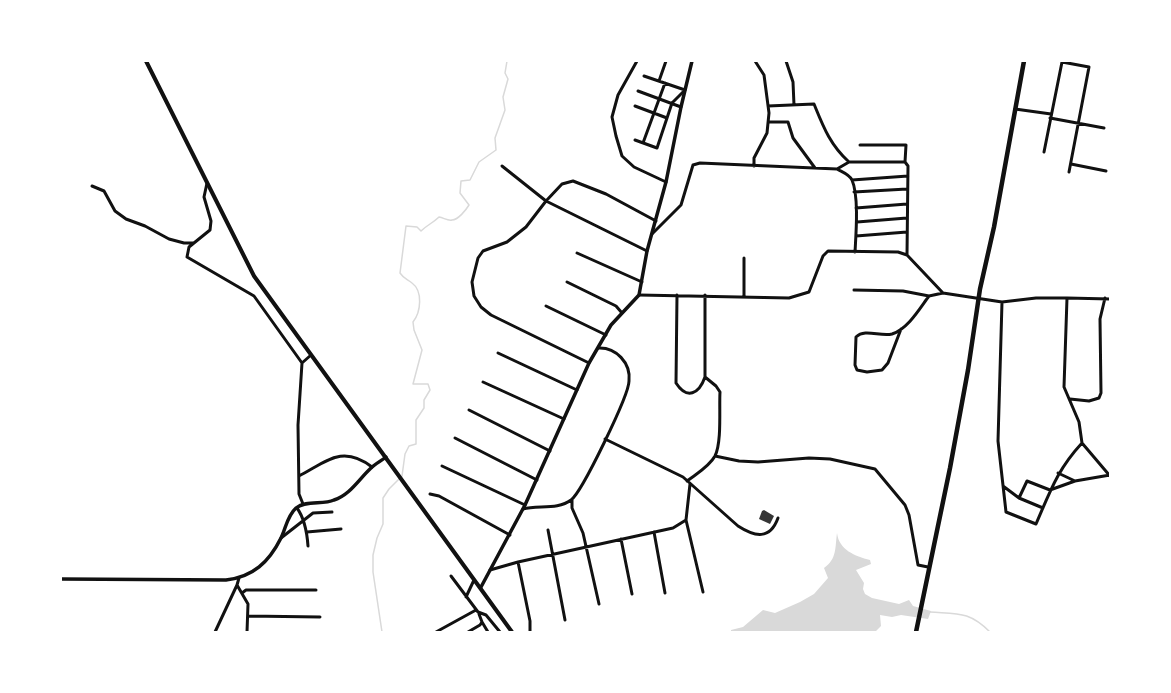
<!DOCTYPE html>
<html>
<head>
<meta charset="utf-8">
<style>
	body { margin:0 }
	#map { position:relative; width:1171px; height:693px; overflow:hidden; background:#fff; font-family:Lato,sans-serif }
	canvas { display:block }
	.frame { position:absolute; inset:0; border:62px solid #fff; pointer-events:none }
</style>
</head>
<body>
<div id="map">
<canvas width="1171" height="693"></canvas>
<div class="frame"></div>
</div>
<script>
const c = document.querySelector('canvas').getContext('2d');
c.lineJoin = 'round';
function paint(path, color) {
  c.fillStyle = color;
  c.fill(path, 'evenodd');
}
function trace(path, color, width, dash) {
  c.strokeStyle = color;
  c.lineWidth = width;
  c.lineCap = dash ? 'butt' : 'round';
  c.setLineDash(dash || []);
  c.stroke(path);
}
paint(new Path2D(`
	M837,533C839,550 855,556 870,560L871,564L856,570L864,583L863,589L865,594L872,598L899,604L909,600L913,606L931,611L928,619L901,615L892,617L880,615L881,626L875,632H731V630L743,627L763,610L775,613L800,602L814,594L828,578L824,568C837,559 835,548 837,533Z`), '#d9d9d9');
trace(new Path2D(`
	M930,612C958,614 969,611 990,632
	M382,632L373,572V555L377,538L383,524V498L389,489L402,476L405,454L409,446L416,444V420L424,408V400L430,390L428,384H413L422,350L414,330L413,322C421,312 423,291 412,283C407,279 404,279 400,273L406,226L417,227L421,231C427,225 433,223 439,217C444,218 448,221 452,220C458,220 466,210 469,205L460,193L461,181L470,180L479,162L496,150L495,138L505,110L503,97L508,79L505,73L507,61`), '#d9d9d9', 1.5);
paint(new Path2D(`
	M764,510L774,516L770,524L759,519L762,511Z`), '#353535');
trace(new Path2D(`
	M637,61L618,95L612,117L616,136L622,156L634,167L666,182
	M786,61L793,82L794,105
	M659,81L666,61
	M638,91L681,107
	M635,106L667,118
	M768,106L814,104C823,126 830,145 849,162
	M1015,109L1051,114
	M1050,118L1104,128
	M768,122H788L793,138L815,168
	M635,140L657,148L672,103L685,90L644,76
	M643,143L665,83
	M860,145H906L905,162
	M1044,152L1062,62L1089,67L1069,172
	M1071,164L1106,171
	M502,166L546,201L647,251
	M754,166V158L767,133L769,113L764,75L755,61
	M837,169L849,162H905L908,166L907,255
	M852,180L908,176
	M207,183L204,197L211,221L210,230L189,247L187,257L254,296L302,363
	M92,186L104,191L115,211L126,219L145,226L169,239L184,243H193
	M854,192L907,189
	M856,208L907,204
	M857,222L907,218
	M652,234L681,205L693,165L700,163L837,169C842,172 849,174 852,180C859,196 856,234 855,252
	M856,236L907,232
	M577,253L642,282
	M744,258V296
	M567,282L616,306L622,313
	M854,290L903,291L929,296L943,293
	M639,295L789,298L809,292L823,256L828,251L898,252L907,255L943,293L1002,302L1036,298H1067L1064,387L1079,422L1082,443L1110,476
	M677,295L676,383C687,400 699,394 705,377V295
	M1067,298L1110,299
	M1002,302L998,441L1006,512L1036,524C1050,492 1057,470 1082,443
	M546,306L606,335
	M901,329L888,363L882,370L867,372L857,370L855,365L856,337C865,328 880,337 892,334C908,329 920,308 929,296
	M498,353L577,390
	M589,363L491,315L481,307L474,296L472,282L478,258L483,251L507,242L526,227L546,201L562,184L573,181L606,194L656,221
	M483,382L564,419
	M1070,399L1089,401L1099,398L1101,393L1100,319L1105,298
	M469,410L550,451
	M455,438L537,480
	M605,439L683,477L738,526C755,537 770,540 778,518
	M715,456L739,461L758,462L809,458L830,459L875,469L905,505L909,515L918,565L928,567
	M442,466L525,505
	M1058,473L1075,481L1110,475
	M299,476C326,462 342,444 372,467
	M687,481C696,474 709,467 715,456C722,442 719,408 720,392L716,386L705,377
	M690,484L686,520L703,592
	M1003,486L1019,498L1043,508
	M430,494L439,496L510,535
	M1019,498L1027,481L1050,490L1075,481
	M572,499V508L583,533L599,604
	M303,504L299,494L298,425L302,363L311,355
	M297,508C305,519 307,532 308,546
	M523,509C538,505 558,510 571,500C582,492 629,395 629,381C631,363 616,347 598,348
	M548,530L565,620
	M307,532L341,529
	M654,532L665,593
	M281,538L313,513L332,512
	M621,539L632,594
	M518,562L530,621V632
	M490,570L518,562L673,528L686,520
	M451,576L478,612L486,615L500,632
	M239,578L237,585L248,604L247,632
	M242,593L246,590H316
	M466,597L474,580
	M248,616L320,617
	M482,622L488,632
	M215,632L237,585
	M436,632L476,610
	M468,632L480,625L482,622L479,614`), '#111', 3);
trace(new Path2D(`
	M61,579L226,580C253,577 269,562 281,538C286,528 287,516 296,508C306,500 323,505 334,500C350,495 359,479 371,468C375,464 381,461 386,457
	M481,587L525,505L589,363L611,325L639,295L647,251L666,182L681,107L692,61`), '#111', 3.5);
trace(new Path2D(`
	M146,61L254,276L512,632`), '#111', 4);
trace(new Path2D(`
	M916,632L950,468L968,370L980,289L994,227L1024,61`), '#111', 4.5);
</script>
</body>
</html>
